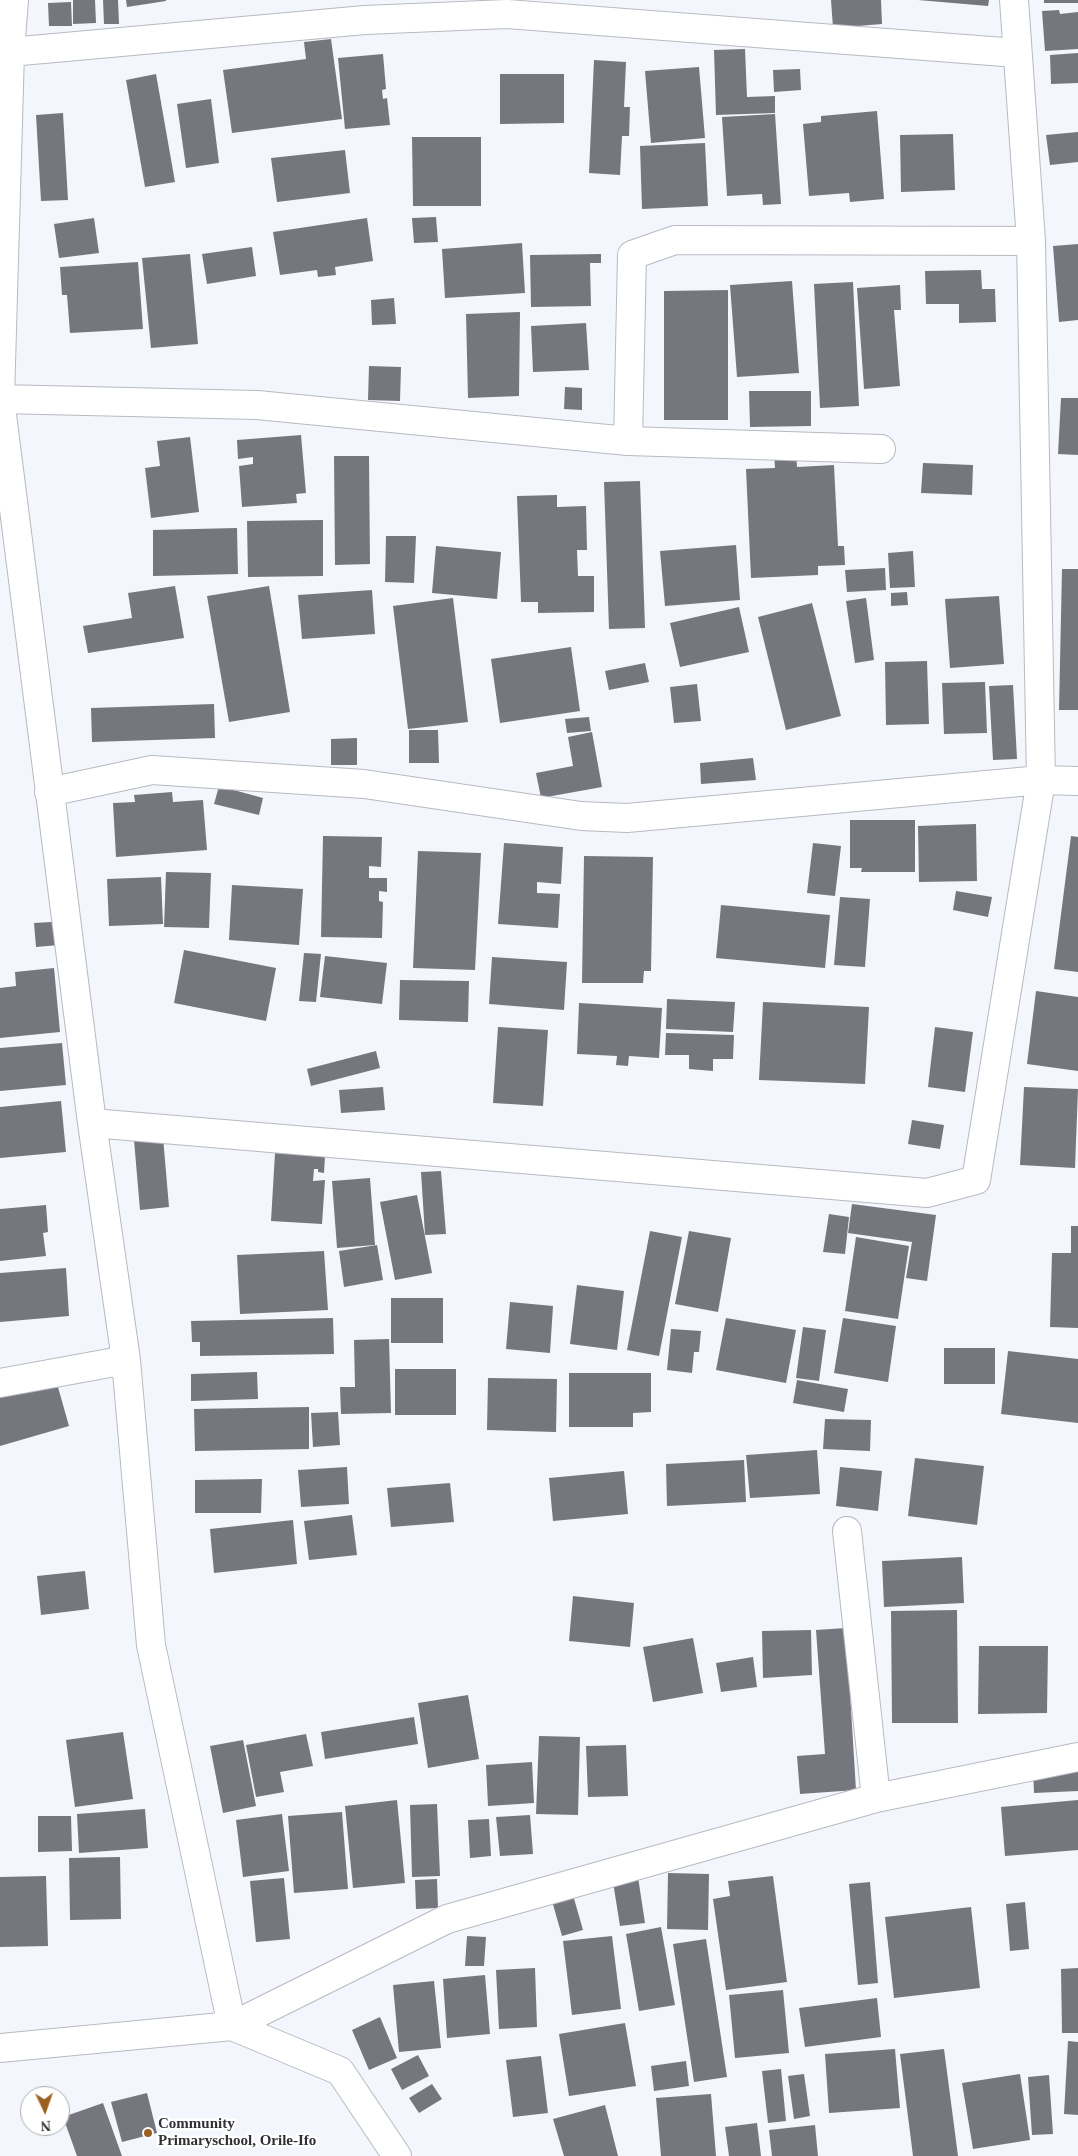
<!DOCTYPE html>
<html>
<head>
<meta charset="utf-8">
<style>
	body { margin:0 }
	#map { position:relative; width:1078px; height:2156px; overflow:hidden; background:#f4f6fd; font-family:"Times New Roman",serif }
	canvas { display:block }
	.north { position:absolute; left:20px; top:2086px; width:50px; height:50px; box-sizing:border-box; background:#fff; border:1px solid #acadae; border-radius:50%; rotate:177deg; font-size:14px; font-weight:700; line-height:20px; text-align:center; color:#303134 }
	.north::after { content:''; display:block; margin:auto; width:18px; height:22px; background:#9b6020; clip-path:polygon(50% 0,100% 100%,50% 72%,0 100%) }
</style>
</head>
<body>
<div id="map">
<canvas width="1078" height="2156"></canvas>
<div class="north">N</div>
</div>
<script>
const c = document.querySelector('canvas').getContext('2d');
c.lineJoin = 'round';
function paint(path, color) {
  c.fillStyle = color;
  c.fill(path, 'evenodd');
}
function trace(path, color, width, dash) {
  c.strokeStyle = color;
  c.lineWidth = width;
  c.lineCap = dash ? 'butt' : 'round';
  c.setLineDash(dash || []);
  c.stroke(path);
}
function drawText(font, color, halo, rows, align = 'center') {
  c.font = font + ' "Times New Roman",serif';
  c.lineWidth = 5;
  c.setLineDash([]);
  c.textBaseline = 'middle';
  c.strokeStyle = halo;
  c.fillStyle = color;
  for (const [text, x, y, turn = 0] of rows) {
    c.save();
    c.translate(x, y);
    c.rotate((+turn || 0) * Math.PI / 180);
    c.textAlign = isNaN(turn) ? turn : align;
    if (halo) c.strokeText(text, 0, 0);
    c.fillText(text, 0, 0);
    c.restore();
  }
}
paint(new Path2D(`
	M73,0H95L96,23L73,24Z
	M103,0H118L119,24H104Z
	M126,0H166V1L127,7Z
	M831,0H881L882,24L833,28Z
	M918,0H989L988,6Z
	M1044,0H1078V3H1044Z
	M71,2L72,26H49L48,3Z
	M1059,10L1060,14L1078,12V49L1045,51L1042,11Z
	M331,39L342,119L232,133L223,70L306,59L304,42Z
	M745,49L747,97L775,96V113L716,115L714,50Z
	M1078,53V83L1051,84L1050,55Z
	M383,54L386,89L382,90L383,99L387,98L390,125L345,129L338,58Z
	M594,60L626,62L624,107H630L629,136H622L620,175L589,173Z
	M699,67L705,138L651,143L645,71Z
	M800,69L801,90L774,92L773,70Z
	M156,74L175,182L145,187L126,80Z
	M500,74H564V123L500,124Z
	M211,99L219,163L186,168L177,104Z
	M877,111L884,199L850,202L849,193L809,196L803,124L821,122V116Z
	M63,113L68,200L41,201L36,115Z
	M775,114L781,204L763,205L762,194L727,196L722,117Z
	M1078,132V162L1050,165L1046,135Z
	M953,134L955,190L901,192L900,135Z
	M412,137H481V206H413Z
	M705,143L708,206L642,209L640,146Z
	M345,150L350,193L277,202L271,158Z
	M436,217L438,242L414,243L412,218Z
	M94,218L99,253L59,258L54,224Z
	M367,218L373,261L335,267L336,275L318,277L317,270L280,275L273,232Z
	M522,243L525,293L445,298L442,249Z
	M1078,244V320L1059,322L1053,246Z
	M252,247L256,276L207,284L202,254Z
	M190,254L198,344L151,348L142,258Z
	M601,254V263H590L591,306L531,307L530,255Z
	M138,262L143,329L70,333L67,295H62L60,267Z
	M981,270L982,289H995L996,322L959,323V304H926L925,271Z
	M792,281L799,373L737,377L730,285Z
	M853,282L859,406L820,408L814,284Z
	M900,285L901,310H894L900,386L864,389L857,288Z
	M728,290V420H664V291Z
	M394,298L396,324L372,325L371,300Z
	M520,312L519,396L468,398L466,314Z
	M586,323L589,370L533,372L531,326Z
	M369,366L401,367L400,401L368,400Z
	M565,387L582,388V410L564,409Z
	M749,391H811V426L750,427Z
	M1061,398H1078V455L1058,454Z
	M301,435L306,493L296,494L297,503L242,507L239,466L253,464V457L238,459L237,440Z
	M190,437L199,512L151,518L145,468L160,466L157,441Z
	M796,451L797,467L834,465L838,546H844L845,565L818,566V575L751,578L746,469L775,468L774,452Z
	M334,456H369L370,564L335,565Z
	M923,463L973,465L972,495L921,493Z
	M640,481L645,628L609,629L604,482Z
	M557,495V507L586,506L587,550H577L578,576H594V612L538,613V602H521L517,496Z
	M323,520V576L248,577L247,521Z
	M237,528L238,574L153,576V530Z
	M386,536H416L414,583L385,582Z
	M736,545L740,600L665,606L660,551Z
	M436,546L501,552L497,599L432,593Z
	M913,551L915,587L890,588L888,553Z
	M885,568L886,590L847,592L845,570Z
	M1062,569H1078V710H1059Z
	M175,586L184,638L88,653L83,626L132,618L128,593Z
	M269,586L290,712L229,722L207,596Z
	M372,590L375,634L302,639L298,595Z
	M907,592L908,605L891,606V593Z
	M999,596L1004,664L950,668L945,599Z
	M453,598L468,722L408,729L393,606Z
	M866,598L874,660L855,663L846,601Z
	M812,603L841,716L786,730L758,617Z
	M739,607L749,652L680,667L670,623Z
	M571,647L580,711L500,723L491,659Z
	M927,661L929,724L886,725L885,662Z
	M645,663L649,682L609,690L605,671Z
	M985,682L987,733L944,734L942,683Z
	M697,684L701,721L674,723L670,687Z
	M1013,685L1017,759L993,760L989,686Z
	M214,704L215,738L92,742L91,708Z
	M589,717L591,731L567,733L565,719Z
	M409,730H438L439,763H409Z
	M592,732L602,787L541,798L536,773L573,766L568,737Z
	M357,738V765H331V739Z
	M753,758L756,780L701,784L700,763Z
	M219,786L263,798L259,815L214,804Z
	M172,792L173,802L203,800L207,850L116,857L113,803L135,802L134,795Z
	M850,820H915V872H861L862,868H850Z
	M976,824L977,881L919,882L918,826Z
	M323,836L382,837L381,867L369,866V878H387V892L379,891V901L383,902L382,938L321,937Z
	M1071,836L1078,837V972L1054,969Z
	M504,843L563,847L561,884L537,882V893L560,894L558,928L498,924Z
	M813,843L841,846L835,896L807,893Z
	M418,851L481,853L475,970L413,968Z
	M584,856L653,857L651,971H644L643,983H582Z
	M166,872L211,873L209,928L164,927Z
	M161,877L163,924L109,926L107,879Z
	M232,885L303,889L299,945L229,940Z
	M956,891L992,897L988,917L953,910Z
	M840,897L870,899L865,967L834,965Z
	M721,905L830,915L825,968L716,958Z
	M68,921L70,944L36,947L34,923Z
	M184,950L276,968L266,1021L174,1003Z
	M304,953L321,954L316,1002L299,1001Z
	M325,956L387,963L382,1004L320,997Z
	M492,957L567,962L564,1010L489,1004Z
	M54,968L60,1032L0,1038V988L16,986L15,972Z
	M400,980L469,981L468,1022L399,1020Z
	M1036,991L1078,997V1071L1027,1064Z
	M667,999L735,1002L733,1032L666,1029Z
	M763,1002L869,1007L865,1084L759,1080Z
	M579,1003L662,1008L659,1058L629,1056L628,1066L616,1065L617,1056L577,1054Z
	M498,1027L548,1030L543,1106L493,1103Z
	M935,1027L973,1032L965,1092L928,1087Z
	M666,1033L734,1035L733,1059H713V1071L689,1069V1055H665Z
	M62,1043L66,1085L0,1091V1048Z
	M376,1051L380,1068L311,1086L307,1069Z
	M383,1087L385,1110L341,1113L339,1090Z
	M1024,1087L1078,1089L1075,1168L1020,1165Z
	M61,1101L66,1152L0,1158V1107Z
	M912,1120L944,1125L940,1149L908,1144Z
	M163,1137L169,1207L140,1210L134,1140Z
	M275,1153L325,1156L324,1173L318,1172V1169H314L313,1181L325,1180L322,1224L271,1221Z
	M441,1171L446,1234L425,1235L421,1172Z
	M370,1178L375,1245L337,1248L332,1181Z
	M417,1195L432,1273L395,1280L380,1202Z
	M852,1204L936,1215L927,1281L906,1278L912,1242L848,1233Z
	M46,1205L48,1232L43,1233L46,1256L0,1261V1209Z
	M829,1214L849,1217L845,1254L823,1252Z
	M1071,1226H1078V1328L1050,1327L1052,1253H1071Z
	M650,1231L682,1237L659,1356L627,1350Z
	M689,1231L731,1238L718,1312L675,1304Z
	M856,1237L909,1246L898,1319L845,1311Z
	M377,1245L383,1280L344,1287L339,1251Z
	M324,1251L328,1310L240,1314L237,1255Z
	M66,1268L69,1316L0,1322V1273Z
	M577,1285L624,1291L617,1350L570,1344Z
	M391,1298H443V1343H391Z
	M510,1302L553,1306L550,1353L506,1349Z
	M333,1318L334,1354L200,1356V1342H192L191,1321Z
	M726,1318L796,1330L786,1383L716,1370Z
	M843,1318L896,1326L888,1382L834,1373Z
	M803,1327L826,1330L819,1381L796,1378Z
	M671,1329L701,1331L699,1352H694L692,1373L667,1370Z
	M389,1339L391,1413L341,1414L340,1387H355L354,1340Z
	M944,1348H995V1384H944Z
	M1008,1351L1078,1359V1423L1001,1414Z
	M395,1369H456V1415H395Z
	M257,1372L258,1399L191,1401V1374Z
	M54,1373L69,1426L0,1446V1388Z
	M569,1373H651V1412L633,1413V1427H569Z
	M488,1378L557,1379L556,1432L487,1430Z
	M797,1380L848,1389L844,1412L793,1403Z
	M309,1407V1449L195,1451L194,1409Z
	M338,1412L340,1445L313,1447L311,1413Z
	M825,1419L871,1420L870,1451L823,1449Z
	M817,1450L820,1494L750,1498L746,1455Z
	M915,1458L984,1466L977,1525L908,1516Z
	M744,1460L746,1502L667,1506L666,1464Z
	M347,1467L349,1504L301,1507L298,1470Z
	M840,1467L882,1471L878,1511L836,1506Z
	M624,1471L628,1514L553,1521L549,1478Z
	M262,1479L261,1513H195V1480Z
	M450,1483L454,1522L391,1527L387,1488Z
	M352,1515L357,1555L309,1560L304,1521Z
	M293,1520L297,1564L214,1573L210,1529Z
	M962,1557L964,1603L884,1607L882,1561Z
	M85,1571L89,1609L41,1615L37,1576Z
	M573,1596L634,1603L630,1647L569,1641Z
	M957,1610L958,1723H892L891,1611Z
	M846,1628L856,1790L800,1794L797,1756L825,1754L816,1630Z
	M811,1630L812,1675L763,1678L762,1631Z
	M693,1638L703,1693L653,1702L643,1647Z
	M979,1646H1048L1047,1713L978,1714Z
	M753,1657L757,1687L721,1692L716,1663Z
	M468,1695L479,1759L428,1768L418,1703Z
	M414,1717L418,1744L325,1759L321,1732Z
	M123,1732L133,1799L75,1807L66,1740Z
	M306,1734L313,1766L280,1772L284,1792L256,1797L246,1745Z
	M539,1736L580,1737L578,1815L536,1814Z
	M243,1740L256,1806L223,1813L210,1746Z
	M626,1745L628,1796L588,1797L586,1746Z
	M532,1762L534,1803L488,1806L486,1765Z
	M1078,1767V1791L1034,1793L1033,1769Z
	M397,1800L405,1883L353,1888L345,1806Z
	M1078,1800V1850L1005,1856L1001,1807Z
	M437,1804L440,1876L412,1877L410,1805Z
	M145,1809L148,1848L79,1853L77,1814Z
	M342,1812L348,1889L294,1893L288,1816Z
	M282,1814L289,1871L243,1877L236,1820Z
	M530,1815L533,1854L500,1856L496,1817Z
	M38,1816H71L72,1851L38,1852Z
	M489,1819L491,1856L470,1858L468,1820Z
	M120,1857L121,1919L70,1920L69,1858Z
	M668,1873L709,1874L708,1930L667,1929Z
	M46,1876L48,1946L0,1947V1877Z
	M773,1876L787,1982L726,1990L713,1899L730,1896L728,1881Z
	M638,1877L645,1923L620,1926L613,1882Z
	M284,1878L290,1939L256,1942L250,1881Z
	M437,1879L438,1908L416,1909L415,1880Z
	M870,1882L878,1983L858,1985L849,1884Z
	M573,1895L583,1930L562,1936L552,1901Z
	M1025,1902L1029,1949L1010,1951L1006,1904Z
	M971,1907L980,1988L894,1998L885,1917Z
	M661,1927L675,2005L639,2011L626,1934Z
	M467,1936L486,1937L484,1966H465Z
	M612,1936L621,2009L572,2015L563,1941Z
	M706,1939L727,2077L694,2082L673,1944Z
	M535,1968L537,2027L499,2029L496,1970Z
	M1078,1968V2033H1062L1061,1969Z
	M485,1975L490,2034L447,2038L443,1979Z
	M434,1981L441,2048L399,2052L393,1985Z
	M783,1990L789,2053L735,2058L729,1995Z
	M877,1998L881,2037L805,2047L799,2008Z
	M380,2017L397,2058L369,2070L352,2030Z
	M625,2023L636,2086L569,2096L559,2034Z
	M1068,2041L1078,2042V2115L1064,2114Z
	M895,2049L900,2108L829,2113L825,2054Z
	M944,2049L958,2156H913L900,2054Z
	M418,2055L429,2076L402,2090L391,2069Z
	M541,2056L548,2113L513,2117L506,2060Z
	M686,2061L689,2086L654,2091L651,2066Z
	M781,2069L786,2121L768,2123L762,2071Z
	M804,2074L810,2116L794,2119L788,2076Z
	M1020,2074L1030,2140L973,2149L962,2083Z
	M1049,2075L1053,2134L1032,2135L1028,2077Z
	M432,2084L442,2099L419,2113L409,2098Z
	M147,2093L157,2133L122,2142L111,2102Z
	M711,2094L716,2156H661L656,2098Z
	M103,2103L122,2156H77L63,2117Z
	M605,2105L618,2156H564L553,2119Z
	M757,2123L761,2156H729L725,2127Z
	M815,2125L818,2156H772L769,2130Z`), '#76777e');
const minor = new Path2D(`
	M14,0L10,52L0,399L92,1123L126,1360L151,1645L232,2026L447,1919L876,1798L1078,1757
	M10,52L365,20L507,14L1017,53
	M0,399L257,405L628,441L881,449
	M628,441L632,255L675,240L1031,241
	M49,792L152,770L364,784L581,816L627,818L1041,780L1078,781
	M92,1123L927,1193L976,1180L1041,780L1031,241L1014,0
	M0,1383L126,1360
	M847,1531L876,1798
	M0,2048L232,2026L340,2071L397,2156`);
trace(minor, '#b8bac1', 30);
trace(minor, '#fff', 28);
for (const [x, y, r, color] of [
	[148,2133,5,"#9b6020"]
]) {
  const dot = new Path2D();
  dot.arc(x, y, r, 0, 2 * Math.PI);
  c.fillStyle = color;
  c.fill(dot);
  trace(dot, '#fff', 2);
}
drawText('bold 15px', '#303134', '#fff', [
	["Community",158,2124],
	["Primaryschool, Orile-Ifo",158,2141]
], 'left');
</script>
</body>
</html>
